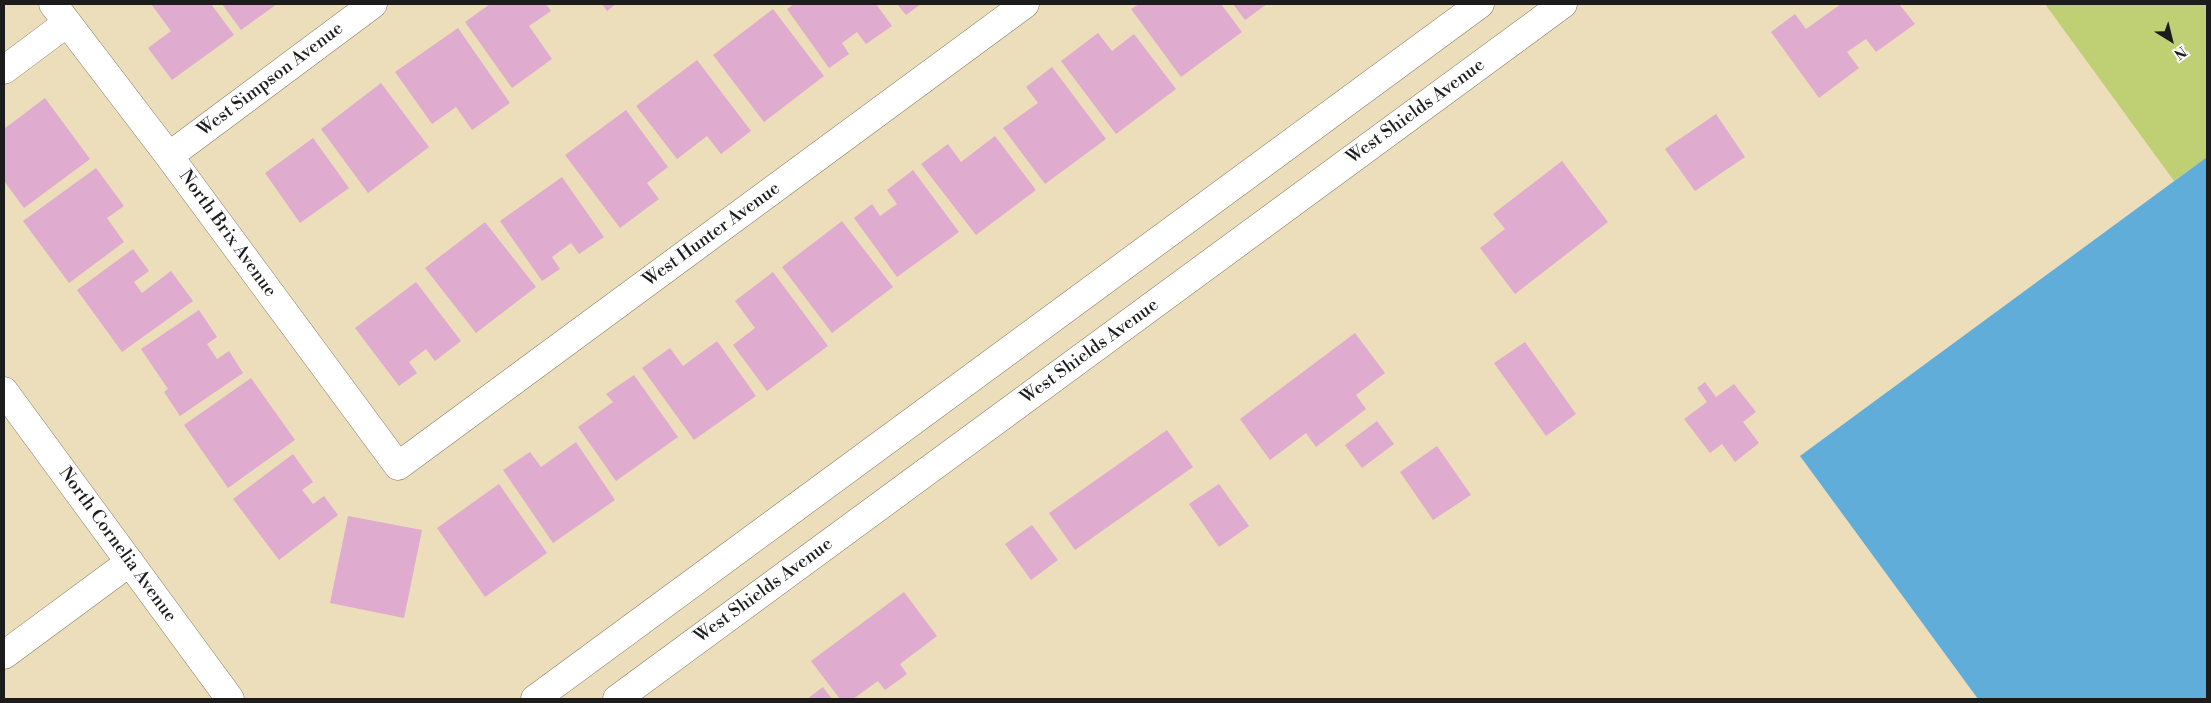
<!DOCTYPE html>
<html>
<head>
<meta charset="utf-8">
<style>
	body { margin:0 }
	#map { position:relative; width:2211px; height:703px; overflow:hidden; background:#ecdeba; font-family:"Libre Bodoni",serif }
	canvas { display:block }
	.frame { position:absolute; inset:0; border:5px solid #1c1c1c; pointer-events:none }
	.north { position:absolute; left:2146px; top:15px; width:50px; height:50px; -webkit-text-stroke:4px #fff; paint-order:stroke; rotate:144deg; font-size:14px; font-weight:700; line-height:20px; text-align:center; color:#1c1c1c }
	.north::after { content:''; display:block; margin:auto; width:18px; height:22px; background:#1c1c1c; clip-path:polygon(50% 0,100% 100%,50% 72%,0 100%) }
</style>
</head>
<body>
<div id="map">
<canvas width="2211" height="703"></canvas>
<div class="frame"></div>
<div class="north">N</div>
</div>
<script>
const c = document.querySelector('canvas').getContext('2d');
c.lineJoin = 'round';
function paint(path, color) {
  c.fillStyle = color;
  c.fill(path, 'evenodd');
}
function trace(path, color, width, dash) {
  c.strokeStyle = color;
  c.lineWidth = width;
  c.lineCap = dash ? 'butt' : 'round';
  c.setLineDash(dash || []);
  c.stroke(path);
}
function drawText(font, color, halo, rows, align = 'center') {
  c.font = font + ' "Libre Bodoni",serif';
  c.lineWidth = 4.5;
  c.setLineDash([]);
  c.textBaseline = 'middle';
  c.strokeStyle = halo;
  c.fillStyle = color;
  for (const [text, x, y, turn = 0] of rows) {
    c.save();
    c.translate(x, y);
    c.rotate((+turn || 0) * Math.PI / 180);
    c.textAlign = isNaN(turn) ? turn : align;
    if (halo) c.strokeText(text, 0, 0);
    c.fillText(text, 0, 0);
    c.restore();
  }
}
paint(new Path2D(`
	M2045,4H2207V157L2174,181Z`), '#bed073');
paint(new Path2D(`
	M2207,157V699H1978L1800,456Z`), '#61adda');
paint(new Path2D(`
	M151,4H211L234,35L172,80L148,48L171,31Z
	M222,4H277L241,30Z
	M490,4H546L551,11L529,26L552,59L512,88L465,22Z
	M602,4H616L607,11Z
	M794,4H876L892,26L866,44L857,32L842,43L849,54L829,68L787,9Z
	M897,4H921L906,15Z
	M1139,4H1221L1242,32L1181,77L1131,9Z
	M1233,4H1267L1245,20Z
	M1841,4H1899L1915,24L1876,52L1866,39L1847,52L1859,68L1819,98L1771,32L1795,14L1806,29Z
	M773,9L824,76L764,122L713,55Z
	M458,28L510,103L472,130L456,107L432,124L395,72Z
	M1098,33L1112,51L1134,34L1176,89L1116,134L1061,61Z
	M697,60L751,131L721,154L707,136L677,159L636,106Z
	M1052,67L1106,139L1045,184L1003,128L1038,103L1026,87Z
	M381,83L429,147L368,193L321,129Z
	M45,98L90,159L24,208L4,181V129Z
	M626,110L668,167L647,183L659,199L620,228L565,155Z
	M1716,114L1745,157L1695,191L1665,149Z
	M995,136L1036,190L976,235L921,164L948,144L961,162Z
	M313,138L349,188L300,223L265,173Z
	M1562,161L1608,222L1515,294L1480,248L1505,229L1493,214Z
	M96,168L124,206L107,218L124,242L69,283L23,221Z
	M913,170L959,232L897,277L854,218L872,204L880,216L897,204L887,190Z
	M562,177L604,237L579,254L571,243L552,257L560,269L542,281L500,221Z
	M842,221L893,287L832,333L782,267Z
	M485,222L536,287L476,333L425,268Z
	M133,249L149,271L134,282L142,293L171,271L193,301L122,352L77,290Z
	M773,272L828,346L767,391L733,345L755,328L735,301Z
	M416,282L461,341L435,361L426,349L409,362L417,373L399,386L355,328Z
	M199,310L217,337L207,344L217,359L229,351L243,373L180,416L164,392L168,389L141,349Z
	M1355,333L1385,373L1356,395L1366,409L1316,447L1306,433L1270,460L1240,419Z
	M717,341L756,396L694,440L642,368L670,348L683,366Z
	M1525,342L1576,414L1546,436L1494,363Z
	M634,375L678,437L616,481L578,427L613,402L606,394Z
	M251,378L295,440L228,488L184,425Z
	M1705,382L1716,397L1734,384L1756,412L1743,422L1759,443L1735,462L1722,444L1710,453L1684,419L1707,402L1697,388Z
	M1377,421L1394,444L1362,468L1345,445Z
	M1167,430L1193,467L1075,550L1049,513Z
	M576,442L615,500L553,543L503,470L530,452L541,467Z
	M1437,446L1471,495L1433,520L1400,472Z
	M293,454L313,482L302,490L313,504L324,496L338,515L279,560L233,499Z
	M499,484L547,553L485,597L437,528Z
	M1219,484L1249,526L1219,547L1189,504Z
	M348,516L422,530L404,618L330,603Z
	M1032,525L1058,560L1031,580L1005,544Z
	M904,592L937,636L900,664L907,674L885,690L878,681L853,699H840L811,661Z
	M823,687L832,699H807Z`), '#dfabcf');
const minor = new Path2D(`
	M53,4L169,156L398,466L1025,4
	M4,70L67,23
	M169,156L373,4
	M4,391L230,699
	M4,655L130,562
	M535,699L1480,4
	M617,699L1563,4`);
trace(minor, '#847d6b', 29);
trace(minor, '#fff', 28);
drawText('18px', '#1c1c1c', '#fff', [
	["West Simpson Avenue",271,80,-37],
	["West Shields Avenue",1416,112,-36],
	["North Brix Avenue",227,234,54],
	["West Hunter Avenue",712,235,-36],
	["West Shields Avenue",1090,352,-36],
	["North Cornelia Avenue",117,545,54],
	["West Shields Avenue",764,591,-36]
]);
</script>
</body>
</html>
